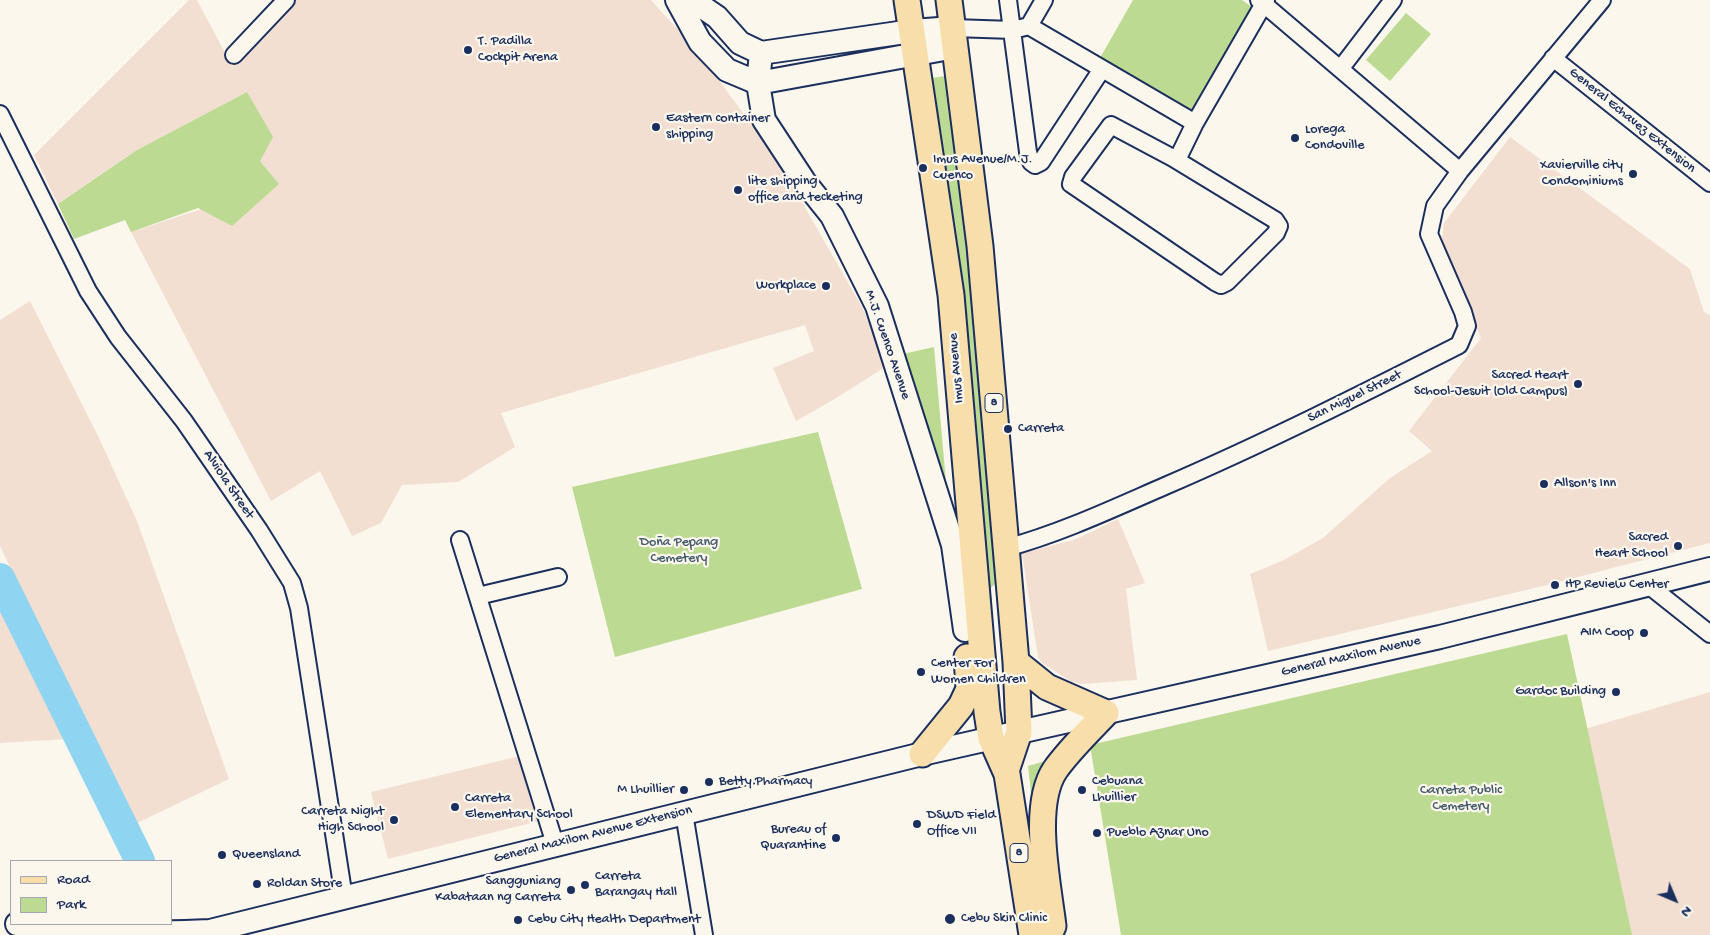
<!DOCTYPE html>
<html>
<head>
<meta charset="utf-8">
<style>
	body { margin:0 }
	#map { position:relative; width:1710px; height:935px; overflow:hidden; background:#fbf7ec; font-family:"Gochi Hand",sans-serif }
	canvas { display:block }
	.legend { position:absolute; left:10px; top:860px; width:162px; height:65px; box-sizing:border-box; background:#fbf7ec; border:1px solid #a1a7b3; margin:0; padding:6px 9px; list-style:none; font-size:15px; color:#1b2f5e }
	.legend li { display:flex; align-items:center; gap:10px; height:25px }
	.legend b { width:25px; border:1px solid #a1a7b3 }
	.north { position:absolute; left:1650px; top:875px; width:50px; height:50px; -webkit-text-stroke:4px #fbf7ec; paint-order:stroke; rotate:135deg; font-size:14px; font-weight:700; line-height:20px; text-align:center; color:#1b2f5e }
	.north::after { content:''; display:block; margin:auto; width:18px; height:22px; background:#1b2f5e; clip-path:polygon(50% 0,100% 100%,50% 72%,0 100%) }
</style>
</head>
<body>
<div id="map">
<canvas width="1710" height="935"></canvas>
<ul class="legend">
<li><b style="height:6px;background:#f8deab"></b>Road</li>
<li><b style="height:14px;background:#bcda92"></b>Park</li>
</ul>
<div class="north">N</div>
</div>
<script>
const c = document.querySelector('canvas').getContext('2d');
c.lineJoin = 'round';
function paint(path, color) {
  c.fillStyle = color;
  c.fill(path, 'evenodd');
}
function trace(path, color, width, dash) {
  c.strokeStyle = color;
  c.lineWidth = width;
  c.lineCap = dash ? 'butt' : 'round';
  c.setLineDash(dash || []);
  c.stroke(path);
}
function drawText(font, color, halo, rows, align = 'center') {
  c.font = font + ' "Gochi Hand",sans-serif';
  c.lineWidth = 4.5;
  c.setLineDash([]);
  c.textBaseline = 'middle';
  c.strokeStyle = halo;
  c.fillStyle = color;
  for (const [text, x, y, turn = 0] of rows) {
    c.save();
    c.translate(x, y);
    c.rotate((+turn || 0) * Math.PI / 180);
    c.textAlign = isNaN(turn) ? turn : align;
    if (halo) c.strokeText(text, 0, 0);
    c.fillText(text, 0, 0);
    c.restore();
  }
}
paint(new Path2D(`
	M189,0H197L232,66L296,0H651L699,53L779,162L862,307L887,366L833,400L796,421L773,368L814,351L805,325L501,413L515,447L458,482L402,485L381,523L352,536L320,471L271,501L131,232L279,184L260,161L247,92L137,150L58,204L34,155Z
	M1510,137L1690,269L1704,312L1710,315V543L1539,587L1268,651L1250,574L1282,561L1323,538L1390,478L1432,451L1409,431L1481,338L1453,272L1442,239L1444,223Z
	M30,301L99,438L137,521L229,779L131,826L0,546V320Z
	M1118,519L1145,583L1126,589L1137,680L1082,684L1072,682L1042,663L1038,657L1022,553L1074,540Z
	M0,606L22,643L69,739L0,743Z
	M1710,692V935H1631L1585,729Z
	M524,755L539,821L388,859L371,792Z`), '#f2dfd2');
paint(new Path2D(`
	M1133,0H1242L1252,7L1190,112L1100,58Z
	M1406,13L1431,34L1390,81L1366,60Z
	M958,74L1009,583L995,584L976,602L919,80Z
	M247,92L273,137L260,161L279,184L232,226L198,208L131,232L125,220L74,239L58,204L137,150Z
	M934,347L951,538L903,354Z
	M818,432L862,589L615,657L572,487Z
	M1567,634L1632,935H1121L1090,745Z
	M1042,762L1046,764L1033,811L1028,766Z`), '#bcda92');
trace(new Path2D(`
	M0,578L140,861`), '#8fd5f1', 30);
const minor = new Path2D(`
	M1008,0L1028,152L1031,162L1035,165L1041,162L1102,69
	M1259,0L1460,171
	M1029,26L1044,0
	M953,28L1013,30L1029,26L1195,123
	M234,55L286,0
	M1553,58L1710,183
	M1341,68L1393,0
	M0,114L88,291L118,337L184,421L259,530L292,583L299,608L344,898
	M1111,125L1173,158L1275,220L1279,226L1276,233L1227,282L1221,285L1215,282L1071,184L1073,177Z
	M1177,160L1195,123L1266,0
	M460,540L555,844
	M1006,548C1061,533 1112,509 1165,486C1265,443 1362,394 1459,345L1467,326L1463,312L1429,234L1435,206L1460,171L1602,0
	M1647,584L1710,634
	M478,596L558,577
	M684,813L704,935`);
const secondary = new Path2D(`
	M677,0L700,42L727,70L758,83L955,47
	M692,0L717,17L740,43L761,53L912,31L953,28
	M761,53L758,83L764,120L804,181L832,216L877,306L953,545L965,630
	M17,924C81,931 145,935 210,931L922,754L1440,637L1710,569`);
const primary = new Path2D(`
	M907,0L951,295L987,712L991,738L1007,774L1032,935
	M949,0L980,246L1016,662L1019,732L1006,771
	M1016,662L1047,687L1106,713C1089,731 1069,750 1055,770C1031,806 1048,884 1053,926L1049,935
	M922,754L961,706L969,689L967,657`);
trace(minor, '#1b2f5e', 20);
trace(secondary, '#1b2f5e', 26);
trace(primary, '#1b2f5e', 29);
trace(minor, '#fbf7ec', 16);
trace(secondary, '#fbf7ec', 22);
trace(primary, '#f8deab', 25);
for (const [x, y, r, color] of [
	[468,50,5,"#1b2f5e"],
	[656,127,5,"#1b2f5e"],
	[1295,138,5,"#1b2f5e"],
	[923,168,5,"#1b2f5e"],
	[1633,174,5,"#1b2f5e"],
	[738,190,5,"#1b2f5e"],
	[826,286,5,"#1b2f5e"],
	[1578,384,5,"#1b2f5e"],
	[1008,429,5,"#1b2f5e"],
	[1544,484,5,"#1b2f5e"],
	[1678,546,5,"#1b2f5e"],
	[1555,585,5,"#1b2f5e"],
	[1644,633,5,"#1b2f5e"],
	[921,672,5,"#1b2f5e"],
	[1616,692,5,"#1b2f5e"],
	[709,782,5,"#1b2f5e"],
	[684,790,5,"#1b2f5e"],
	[1082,790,5,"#1b2f5e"],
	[455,807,5,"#1b2f5e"],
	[394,820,5,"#1b2f5e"],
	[917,824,5,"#1b2f5e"],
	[1097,833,5,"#1b2f5e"],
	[836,838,5,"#1b2f5e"],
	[222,855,5,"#1b2f5e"],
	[257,884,5,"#1b2f5e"],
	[585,885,5,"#1b2f5e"],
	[571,890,5,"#1b2f5e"],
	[950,919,6,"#1b2f5e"],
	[518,920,5,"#1b2f5e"]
]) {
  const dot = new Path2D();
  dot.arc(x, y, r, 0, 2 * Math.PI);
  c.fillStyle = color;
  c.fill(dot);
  trace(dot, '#fbf7ec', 2);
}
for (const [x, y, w] of [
	[994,403,18],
	[1019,853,18]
]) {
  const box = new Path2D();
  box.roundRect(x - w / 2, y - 9.5, w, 19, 4);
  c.fillStyle = '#fbf7ec';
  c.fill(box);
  trace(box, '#1b2f5e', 1);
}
drawText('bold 12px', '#1b2f5e', null, [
	["8",994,403],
	["8",1019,853]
]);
drawText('14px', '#1b2f5e', '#fbf7ec', [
	["T. Padilla",478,42],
	["Cockpit Arena",478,58],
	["Eastern container",666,119],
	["shipping",666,135],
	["Lorega",1305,130],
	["Condoville",1305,146],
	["Imus Avenue/M.J.",933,160],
	["Cuenco",933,176],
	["Xavierville city",1623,166,"right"],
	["Condominiums",1623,182,"right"],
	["lite shipping",748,182],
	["office and tecketing",748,198],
	["Workplace",816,286,"right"],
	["Sacred Heart",1568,376,"right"],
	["School-Jesuit (Old Campus)",1568,392,"right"],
	["Carreta",1018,429],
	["Allson's Inn",1554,484],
	["Sacred",1668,538,"right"],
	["Heart School",1668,554,"right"],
	["HP Review Center",1565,585],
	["AIM Coop",1634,633,"right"],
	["Center For",931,664],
	["Women Children",931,680],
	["Gardoc Building",1606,692,"right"],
	["Betty Pharmacy",719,782],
	["Cebuana",1092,782],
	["Lhuillier",1092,798],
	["M Lhuillier",674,790,"right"],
	["Carreta",465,799],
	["Elementary School",465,815],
	["Carreta Night",384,812,"right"],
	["High School",384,828,"right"],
	["DSWD Field",927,816],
	["Office VII",927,832],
	["Bureau of",826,830,"right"],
	["Quarantine",826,846,"right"],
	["Pueblo Aznar Uno",1107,833],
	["Queensland",232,855],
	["Carreta",595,877],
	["Barangay Hall",595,893],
	["Sangguniang",561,882,"right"],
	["Kabataan ng Carreta",561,898,"right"],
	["Roldan Store",267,884],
	["Cebu Skin Clinic",961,919],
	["Cebu City Health Department",528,920]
], 'left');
drawText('14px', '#1b2f5e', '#fbf7ec', [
	["General Echavez Extension",1632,121,39],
	["M.J. Cuenco Avenue",887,345,71],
	["Imus Avenue",957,368,-95],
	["San Miguel Street",1355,397,-26],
	["Alviola Street",228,485,56],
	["General Maxilom Avenue",1351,657,-13],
	["General Maxilom Avenue Extension",593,835,-14]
]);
drawText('14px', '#435a6b', '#fbf7ec', [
	["Doña Pepang",679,543],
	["Cemetery",679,559],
	["Carreta Public",1461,791],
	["Cemetery",1461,807]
]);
</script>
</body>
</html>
